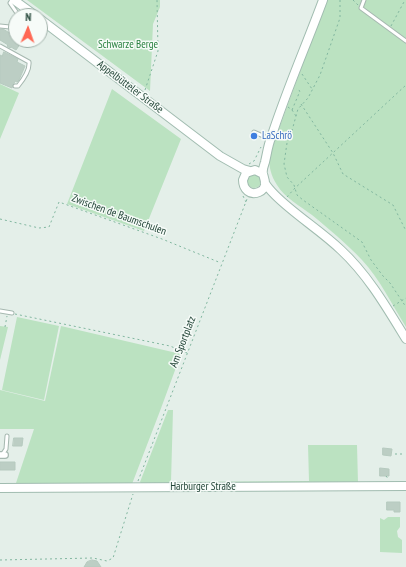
<!DOCTYPE html>
<html>
<head>
<meta charset="utf-8">
<style>
	body { margin:0 }
	#map { position:relative; width:406px; height:567px; overflow:hidden; background:#e4efe9; font-family:"PT Sans Narrow",sans-serif }
	canvas { display:block }
	.north { position:absolute; left:8px; top:8px; width:40px; height:40px; box-sizing:border-box; background:#f6fbf8; border:1px solid #a1b2aa; border-radius:50%; rotate:2deg; font-size:11px; font-weight:700; line-height:16px; text-align:center; color:#214436 }
	.north::after { content:''; display:block; margin:auto; width:14px; height:18px; background:#ff6753; clip-path:polygon(50% 0,100% 100%,50% 72%,0 100%) }
</style>
</head>
<body>
<div id="map">
<canvas width="406" height="567"></canvas>
<div class="north">N</div>
</div>
<script>
const c = document.querySelector('canvas').getContext('2d');
c.lineJoin = 'round';
function paint(path, color) {
  c.fillStyle = color;
  c.fill(path, 'evenodd');
}
function trace(path, color, width, dash) {
  c.strokeStyle = color;
  c.lineWidth = width;
  c.lineCap = dash ? 'butt' : 'round';
  c.setLineDash(dash || []);
  c.stroke(path);
}
function drawText(font, color, halo, rows, align = 'center') {
  c.font = font + ' "PT Sans Narrow",sans-serif';
  c.lineWidth = 3;
  c.setLineDash([]);
  c.textBaseline = 'middle';
  c.strokeStyle = halo;
  c.fillStyle = color;
  for (const [text, x, y, turn = 0] of rows) {
    c.save();
    c.translate(x, y);
    c.rotate((+turn || 0) * Math.PI / 180);
    c.textAlign = isNaN(turn) ? turn : align;
    if (halo) c.strokeText(text, 0, 0);
    c.fillText(text, 0, 0);
    c.restore();
  }
}
paint(new Path2D(`
	M27,0H160V7L153,24L150,91Z
	M326,0H406V327C392,305 380,279 362,260C347,244 329,229 312,215C300,206 285,198 277,185C271,176 269,167 269,156Z
	M0,84L19,93L0,139Z
	M112,89L181,139L144,231L67,204Z
	M247 181a7 7 0 1 1 14 0a7 7 0 1 1-14 0Z
	M17,317L59,326L44,400L2,390Z
	M0,326L8,327L0,360Z
	M61,326L181,354L160,411L132,484L17,486L16,483L34,429H0V390L45,401Z
	M168,410H173L171,482L309,481L308,445H357L358,483L142,484L140,482Z
	M388,517H400V527L397,531L398,537L402,540V553L380,552V518L384,520Z`), '#bbe2c1');
const building = new Path2D(`
	M0,29H3L16,37V40H23L16,50L11,47L10,48L7,46L8,45L0,40Z
	M4,52L18,59L17,62L25,66L19,80L17,82L15,81L12,88L0,83V55L2,56Z
	M14,438H23L22,446H13Z
	M383,448L392,449L391,456L383,455Z
	M0,462H15V470H0Z
	M380,468L389,469V476H380Z
	M387,502H400V512H394V510H387Z
	M92,560L97,561L101,567H84L87,562Z`);
paint(building, '#bccec4');
trace(building, '#b6cabf', 1);
const lane = new Path2D(`
	M12,0L10,3L19,16
	M364,0L361,8L406,41
	M0,26L10,27L16,21
	M0,46L29,62C30,71 23,80 18,86H15
	M254,132L270,139
	M0,311L12,313
	M2,455L6,449L7,436`);
const street = new Path2D(`
	M0,455H5`);
const secondary = new Path2D(`
	M14,0L36,16
	M40,19L220,156L243,169L250,171
	M263,174L255,170L246,173L243,180C243,189 250,196 259,192C268,188 265,181 263,174C262,170 264,165 265,162C267,154 268,145 271,138C286,91 306,46 323,0
	M265,183C268,188 271,191 275,195C295,215 320,230 341,250C368,275 387,308 406,339
	M0,488L406,486`);
trace(lane, '#a6b8b0', 5);
trace(street, '#a6b8b0', 8);
trace(secondary, '#a1bcb0', 10);
trace(new Path2D(`
	M340,0V18L320,75L308,98L298,109L291,134L287,143L284,164L287,177L294,185L297,195L303,200L362,242L371,260L383,276L390,283L406,307
	M353,0L358,5
	M391,26L405,0
	M302,74L312,89
	M145,90L158,51L157,0
	M301,104L333,153L343,174L393,205L406,231
	M288,107L292,110L300,91L296,89
	M292,110L296,116
	M249,164L254,161L261,147
	M243,196L246,202
	M287,197L294,189L406,85
	M0,219L39,228L49,227L59,202L162,239L221,263
	M393,306L406,298
	M15,314L170,346L187,353
	M5,327L7,316
	M395,454H402V456
	M386,476L389,480
	M138,481L247,199
	M0,560L93,558L107,561L113,558L133,494`), '#81b69f', 1, [2, 3]);
trace(lane, '#fff', 3);
trace(street, '#fff', 5.5);
trace(secondary, '#fff', 8);
for (const [x, y, r, color] of [
	[254,136,4,"#3f7fe0"]
]) {
  const dot = new Path2D();
  dot.arc(x, y, r, 0, 2 * Math.PI);
  c.fillStyle = color;
  c.fill(dot);
  trace(dot, '#f6fbf8', 1.5);
}
drawText('11px', '#267f3d', '#f6fbf8', [
	["Schwarze Berge",128,45]
]);
drawText('11px', '#214436', '#f6fbf8', [
	["Appelbütteler Straße",130,87,37],
	["Zwischen de Baumschulen",119,215,20],
	["Am Sportplatz",183,342,-69],
	["Harburger Straße",203,487]
]);
drawText('11px', '#366cbe', '#f6fbf8', [
	["LaSchrö",262,136]
], 'left');
</script>
</body>
</html>
